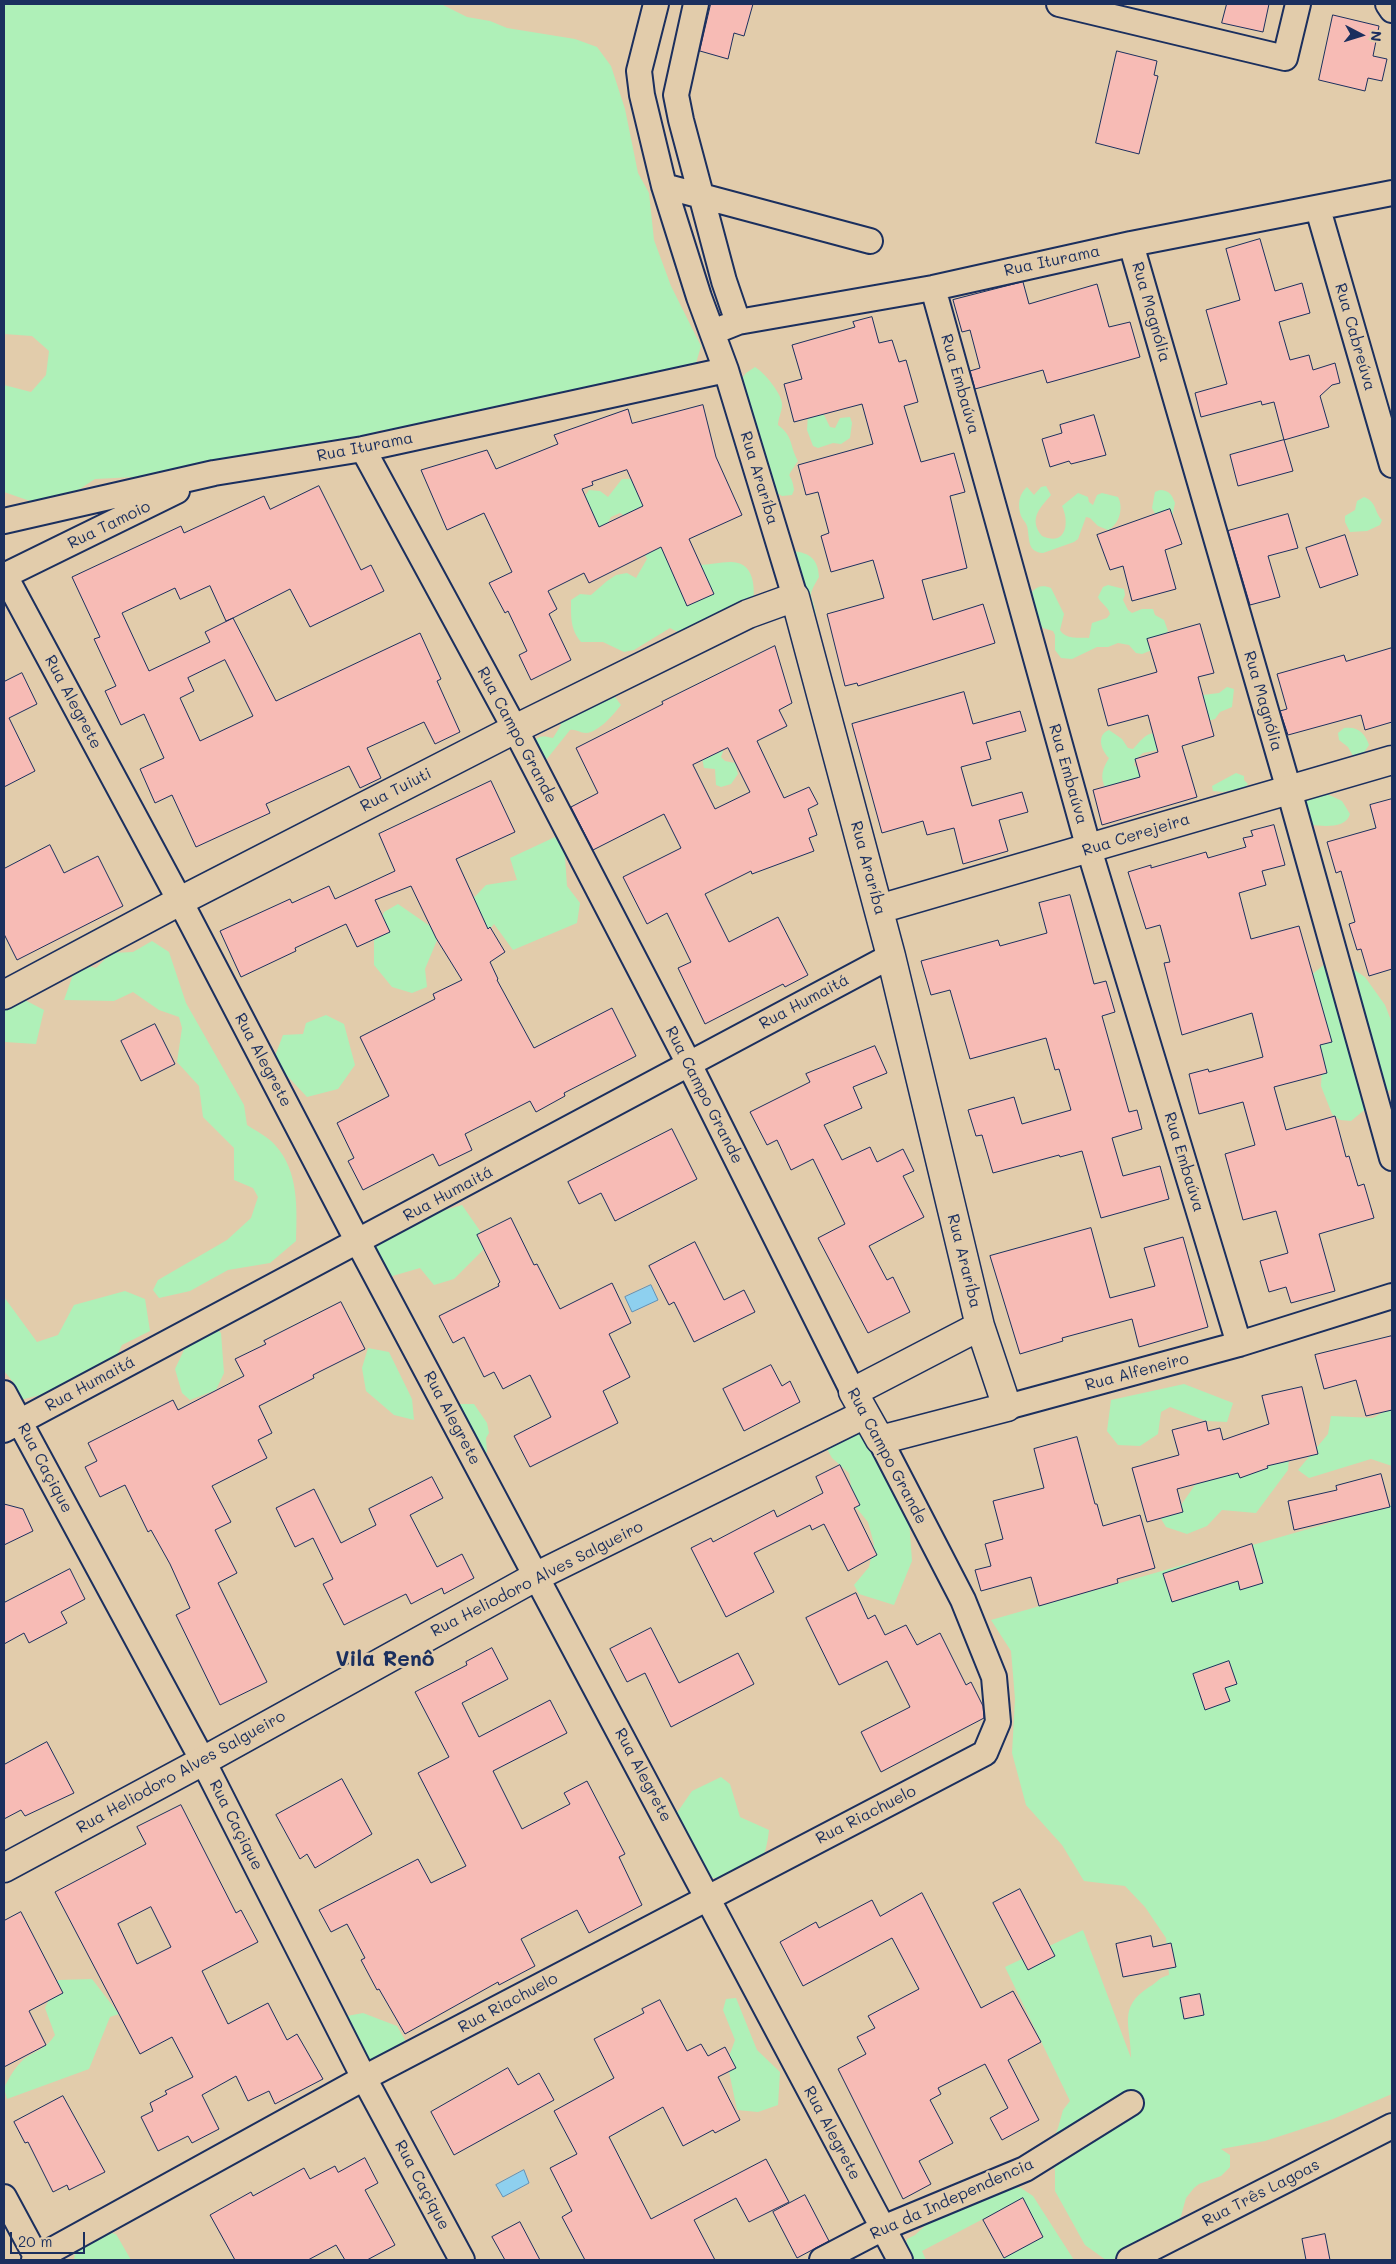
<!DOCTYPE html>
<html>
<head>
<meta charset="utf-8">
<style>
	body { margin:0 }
	#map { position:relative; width:1396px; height:2264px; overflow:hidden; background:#e2ccab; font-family:Mali,sans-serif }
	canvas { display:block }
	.frame { position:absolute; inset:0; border:5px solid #1b2f5e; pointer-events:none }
	.north { position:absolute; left:1336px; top:10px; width:50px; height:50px; -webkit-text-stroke:4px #e2ccab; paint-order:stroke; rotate:95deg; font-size:14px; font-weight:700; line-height:20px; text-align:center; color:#1b2f5e }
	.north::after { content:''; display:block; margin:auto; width:18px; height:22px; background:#1b2f5e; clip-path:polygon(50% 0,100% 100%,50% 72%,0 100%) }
	.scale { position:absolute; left:10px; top:2232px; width:75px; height:22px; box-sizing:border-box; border:2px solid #1b2f5e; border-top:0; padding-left:6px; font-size:15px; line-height:18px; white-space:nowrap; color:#1b2f5e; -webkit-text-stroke:4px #e2ccab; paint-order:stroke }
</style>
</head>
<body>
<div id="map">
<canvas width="1396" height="2264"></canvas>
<div class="frame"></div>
<div class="north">N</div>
<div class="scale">20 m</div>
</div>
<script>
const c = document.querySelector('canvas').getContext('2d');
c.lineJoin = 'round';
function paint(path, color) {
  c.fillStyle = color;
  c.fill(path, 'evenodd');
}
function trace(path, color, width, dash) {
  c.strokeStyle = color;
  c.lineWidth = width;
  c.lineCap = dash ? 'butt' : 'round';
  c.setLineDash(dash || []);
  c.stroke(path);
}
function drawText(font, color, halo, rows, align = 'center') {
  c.font = font + ' Mali,sans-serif';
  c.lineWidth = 5;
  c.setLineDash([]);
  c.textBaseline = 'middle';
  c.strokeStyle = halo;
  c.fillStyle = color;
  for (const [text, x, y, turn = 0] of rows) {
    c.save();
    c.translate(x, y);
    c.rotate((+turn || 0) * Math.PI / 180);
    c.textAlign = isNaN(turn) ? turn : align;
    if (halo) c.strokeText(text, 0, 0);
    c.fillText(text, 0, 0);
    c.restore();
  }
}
paint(new Path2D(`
	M4,4H441L467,17L490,21L507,28L575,39L597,47L611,66L625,109L638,173L649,193L654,240L671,286L701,346L694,370L472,433L381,430L315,456L214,473L95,479L57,504L33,502L4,492V385L31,392L46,375L49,351L32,336L4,334Z
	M755,367C764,372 783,395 782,405C782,412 778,418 778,425C794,437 789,445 798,461C783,483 792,469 794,490L792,495L782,496L777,493L770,473L765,475L733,390L746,373Z
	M823,413L830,427L835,428L840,418L850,417L852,423L850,438L841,444L833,443L818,448L813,446L807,430L808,414Z
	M622,479H632C637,490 653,536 659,542C663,546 695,565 699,565C709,565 720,562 730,562C758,561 755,595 752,613L689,638L670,628L634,650L624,652L603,642H581C570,629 571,616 571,600L580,594L591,595L607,581L616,575L627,573L636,578L647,559L628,518L620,513L611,517L606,526L574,530L577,509L589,490L600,491L608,497Z
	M1046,486L1051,495C1040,508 1028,519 1042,536C1066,547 1070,523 1062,506L1078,493L1088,497L1089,502L1093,505L1097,495L1102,493L1118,497C1124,508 1119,525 1108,530L1098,526L1090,518L1086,517L1078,539L1074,542L1043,553C1026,552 1030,537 1027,526C1026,522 1022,519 1021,516C1017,505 1019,494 1027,487L1034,495L1041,487Z
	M1160,490C1169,490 1172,495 1175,503L1171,522L1157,517L1152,508L1155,492Z
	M1364,497C1377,502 1374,512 1382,520L1380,525L1367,531L1350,532L1345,522V516L1355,510L1357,501Z
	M793,551C810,553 818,559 819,577C805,601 813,591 816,615L811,616Z
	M1108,585L1124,589L1125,595L1123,600L1128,610L1132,613L1142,609H1153L1155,615L1164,620L1168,631C1158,641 1157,632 1152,650L1142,654L1136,653L1129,645L1118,643L1108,647H1097L1072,659L1061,658L1055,650V635L1053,631L1043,628L1037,620L1032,592C1037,586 1043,585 1051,588L1064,614L1060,630C1066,640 1078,637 1089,638L1092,623L1107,618L1110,614C1108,606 1101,604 1098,597L1103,587Z
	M1227,687L1234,689L1232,707L1220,712L1215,719L1207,721L1200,699L1203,695L1219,693Z
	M612,693L621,705C613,715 599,732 586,733C580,733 576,729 570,730L546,760L541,762L530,745C538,736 541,735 553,738L561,725L558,715Z
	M1344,728C1358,726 1365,733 1369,745L1363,754L1353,756L1348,747L1339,740L1338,733Z
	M1109,730L1122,739L1128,748L1133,749C1140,742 1145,733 1155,733L1158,750L1143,753L1135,760L1134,765L1142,772L1139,782L1122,780L1116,788L1106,789C1099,777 1103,768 1109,758C1101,750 1096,735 1109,730Z
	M725,746L721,757L725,761L735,763L738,774L731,784L721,787L716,785L715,769L704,768L702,758Z
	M1236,773L1244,776V780L1248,784L1246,786L1250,789L1236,795L1233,790L1223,792L1213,791L1212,786Z
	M1323,792L1342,801L1350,814C1346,829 1323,826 1311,825L1299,802Z
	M555,837L564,843L567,886L580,903L577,923L513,950L494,924L486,933L465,907L486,885L517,880L510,858Z
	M398,904L440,933L425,969L427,987L412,993L392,987L374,965V939L384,912Z
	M152,941L169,952L186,1003L244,1105L247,1125C256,1131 268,1137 275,1145C299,1171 297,1209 296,1241L270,1263L228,1270L190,1291L159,1298L153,1290L158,1280L227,1240L251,1218L258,1197L253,1188L234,1180V1148L203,1117L199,1086L177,1062L182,1028L179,1017L159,1010L133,992L114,1001L64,1000L75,969L85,965L96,968L111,953L133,952Z
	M1326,963L1347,965L1365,977L1385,1005L1392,1023V1089L1386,1092L1351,1121L1340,1120L1332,1114L1321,1086L1322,1066L1309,977Z
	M17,996L44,1010L36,1044L5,1042V999Z
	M326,1015L344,1024L355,1065L338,1089L307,1097L278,1066L275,1056L283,1035L303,1034L306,1023Z
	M462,1205L485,1238L484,1249L454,1279L434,1285L420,1268L389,1277L366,1234Z
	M125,1291L145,1299L150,1331L122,1345L113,1363L69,1388L20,1400L14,1383L4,1371V1297L37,1342L58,1335L74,1305Z
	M217,1329L221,1333L224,1373L216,1390L190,1400L182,1393L175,1369L191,1335Z
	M368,1348L389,1352L412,1399L414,1420L394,1415L366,1391L362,1368Z
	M1184,1384L1233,1403L1227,1422L1206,1421L1170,1407L1161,1412L1158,1434L1140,1446L1118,1445L1107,1431L1111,1400Z
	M451,1404H474L487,1423L489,1433L486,1438L487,1452L475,1459Z
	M1392,1407V1466L1371,1459L1309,1478L1298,1470L1328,1434L1331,1416L1373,1418Z
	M868,1428L907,1492L912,1561L894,1605L859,1594L854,1585L869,1567L874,1544L868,1522L854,1505L849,1473L832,1458L827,1449L830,1438Z
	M1290,1448L1288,1470L1256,1513L1222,1510L1207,1526L1187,1534L1166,1527L1160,1517L1181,1505L1200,1478Z
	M1392,1505V2094L1333,2119L1265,2141L1221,2149L1230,2155V2167L1221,2176L1199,2184L1194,2188L1186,2198L1181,2216L1174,2226L1137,2244L1112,2260H1106L1085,2245L1055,2191V2171L1051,2145L1058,2128L1063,2110L1070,2101L1005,1967L1083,1930L1131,2058C1131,2026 1117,2008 1149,1987C1157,1983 1159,1977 1169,1975L1166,1938L1145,1907L1125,1886L1084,1881L1062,1845L1026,1805L1012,1753L1015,1699L1011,1651L991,1620Z
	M721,1777L730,1784L740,1817L769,1830C767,1847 763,1871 743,1877C731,1880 713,1877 699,1878L672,1820L692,1791Z
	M92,1979L119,2014L110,2017L89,2069L7,2099L4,2088C9,2078 15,2067 24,2059C36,2050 46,2049 55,2035L45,2008L58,1980Z
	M736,1998L757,2050L780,2072L778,2105L758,2112L737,2110L727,2062L735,2040L723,2010L726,1999Z
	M363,2013L397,2026L409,2047L377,2067L354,2053L347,2016Z
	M1006,2187L1021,2188L1033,2196L1074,2260H1000L1043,2237L1023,2198L922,2251L926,2260H903L907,2239L915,2235L928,2223L998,2188Z
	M94,2229L116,2234L131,2260H74L76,2246Z`), '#aff0b8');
const water = new Path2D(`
	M651,1285L658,1300L632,1312L625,1297Z
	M524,2170L529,2183L503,2197L496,2185Z`);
paint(water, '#8ed0ef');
trace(water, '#6090b5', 1);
const building = new Path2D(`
	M711,4H753L744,36L734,33L728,59L700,51Z
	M1227,4H1269L1263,32L1222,23Z
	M1333,15L1379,26L1373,56L1387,59L1382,81L1368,78L1365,91L1319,80Z
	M1117,51L1157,61L1154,75L1158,76L1139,154L1096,143Z
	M1260,239L1275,291L1302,283L1310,313L1279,322L1290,360L1309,355L1313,370L1335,363L1340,383L1332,385L1320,396L1329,427L1284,440L1274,402L1262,405L1261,401L1201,417L1195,393L1227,384L1206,310L1240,300L1226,249Z
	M1023,282L1029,304L1097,284L1109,327L1130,322L1140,357L1047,383L1043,370L975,389L970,371L980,368L970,330L962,332L953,300Z
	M872,317L879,343L892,340L899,362L906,360L918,402L904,406L921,462L954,453L965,492L950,496L967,568L922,580L933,620L983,604L995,643L858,686L857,683L845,686L827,614L884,598L873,560L831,572L821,536L829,533L818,492L806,495L798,465L873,444L862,404L794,422L784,384L802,379L792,345L855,327L853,322Z
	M703,405L716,457L742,515L689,539L714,594L687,606L661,547L589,583L584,573L548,591L557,609L549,614L571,660L531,680L519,655L527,651L508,611L505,613L489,583L512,572L484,513L447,530L421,470L487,450L496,469L558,444L554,435L628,409L632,423ZM627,470L643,506L599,527L582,489L593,485L592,482Z
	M1094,415L1106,455L1071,464L1069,461L1050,467L1042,439L1062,433L1060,425Z
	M1284,440L1293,471L1238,486L1230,455Z
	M319,486L361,570L371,565L384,591L310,627L290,589L233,618L276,701L420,633L441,679L437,681L460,732L435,744L424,722L367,748L381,778L360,788L349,766L266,804L270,813L196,847L172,795L155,803L140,769L164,758L144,714L121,725L105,691L116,686L94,639L100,637L72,577L181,526L184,533L264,496L270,509ZM210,586L226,621L233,618L205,632L210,642L149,671L122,613L175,588L180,599ZM225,660L253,716L200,741L180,698L194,691L188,678Z
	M1170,509L1182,544L1165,550L1176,589L1132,601L1123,566L1110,570L1097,535Z
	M1288,514L1298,548L1268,556L1280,597L1250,605L1228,531Z
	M1345,535L1358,575L1320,588L1306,548Z
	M1200,624L1214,673L1198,677L1214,736L1182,746L1197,797L1102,825L1093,790L1140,777L1135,759L1158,752L1148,715L1108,726L1098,689L1157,672L1147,639Z
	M775,646L792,703L779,710L787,726L757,741L784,798L809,787L818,804L808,809L817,835L809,838L814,851L752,874L751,871L705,894L729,942L778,917L808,975L785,987L783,984L705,1024L678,968L691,962L667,913L647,924L623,877L681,848L664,814L593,850L571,807L598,793L576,748L663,704L662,702ZM728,748L750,792L715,809L693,765Z
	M1392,648V722L1365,730L1361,715L1288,735L1280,711L1287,709L1277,674L1344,655L1346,661Z
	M22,673L37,704L9,718L35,771L4,787V682Z
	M964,692L973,724L1020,711L1026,731L986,742L991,759L961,767L972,806L1022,792L1028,812L999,820L1008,851L963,864L954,828L927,835L923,821L882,833L852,724Z
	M491,781L515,832L456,859L488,929L490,927L505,952L490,962L498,979L497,980L534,1048L612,1008L636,1056L564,1093L565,1096L536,1112L530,1101L465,1134L472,1150L439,1166L433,1154L363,1190L348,1161L354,1158L337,1123L389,1096L360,1037L435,999L433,994L462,980L436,938L411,886L375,900L390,932L357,947L346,924L295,948L296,951L241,977L220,931L290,899L292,903L329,886L335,899L395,871L379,834Z
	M1392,799V969L1369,976L1361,949L1357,950L1349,924L1355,922L1341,871L1336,873L1327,842L1376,828L1370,805Z
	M1274,825L1285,865L1262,871L1266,885L1239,893L1251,939L1299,926L1332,1042L1320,1045L1327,1073L1274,1087L1286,1130L1335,1116L1346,1157L1349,1156L1358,1186L1364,1184L1374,1218L1319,1234L1335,1291L1291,1303L1286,1287L1269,1292L1260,1261L1288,1253L1276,1211L1243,1220L1225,1154L1255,1145L1243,1102L1199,1114L1189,1074L1208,1069L1209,1072L1263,1057L1252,1013L1182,1035L1164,963L1170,962L1160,925L1146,929L1128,872L1151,865V868L1206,852L1208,858L1246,847L1243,838L1253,836L1251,831Z
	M50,845L64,873L98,856L123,906L17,960L4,934V869Z
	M1070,895L1094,984L1106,981L1115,1012L1102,1016L1129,1112L1137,1110L1142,1129L1112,1138L1123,1176L1160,1166L1169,1199L1101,1218L1082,1151L1060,1157L1059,1155L993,1173L982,1135L976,1136L968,1110L1014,1097L1022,1124L1071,1110L1059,1069L1055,1070L1046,1038L970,1059L950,990L931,995L921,961L998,940L1000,946L1047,933L1039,903Z
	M155,1024L175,1064L141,1081L121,1041Z
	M875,1046L887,1073L853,1087L862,1108L824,1125L842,1160L870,1147L877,1162L903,1149L914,1171L903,1176L924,1217L869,1246L887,1280L893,1277L910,1312L868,1333L818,1238L845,1224L813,1159L791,1170L777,1140L767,1145L750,1112L810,1082L806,1074Z
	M672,1129L697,1179L615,1221L601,1193L579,1204L568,1182Z
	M511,1218L534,1265L537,1264L560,1309L612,1283L631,1323L609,1334L630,1377L603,1391L618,1423L530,1467L514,1436L551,1417L530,1375L503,1389L494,1372L484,1377L464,1337L453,1343L439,1316L499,1286L498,1284L500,1282L477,1235Z
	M1091,1228L1110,1298L1155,1286L1144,1248L1183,1237L1208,1327L1139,1347L1132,1319L1062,1338L1063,1341L1020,1354L990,1256Z
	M695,1242L724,1300L744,1290L755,1312L694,1342L674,1302L669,1305L649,1266Z
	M341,1302L365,1349L313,1375L314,1378L259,1406L272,1433L258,1440L267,1458L212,1486L231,1522L215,1530L237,1573L218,1583L267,1682L220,1705L176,1615L190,1608L170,1564L151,1530L148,1532L125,1485L100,1497L85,1467L97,1461L88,1443L173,1400L178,1410L244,1376L235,1359L266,1344L264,1341Z
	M1392,1336V1410L1366,1416L1356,1380L1324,1389L1315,1355Z
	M771,1365L782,1386L790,1381L800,1402L744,1431L723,1389Z
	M1302,1387L1318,1454L1267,1466L1268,1468L1240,1478L1238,1473L1177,1489L1183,1512L1147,1522L1132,1468L1179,1455L1172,1430L1206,1421L1208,1431L1220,1428L1223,1440L1269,1424L1262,1396Z
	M1077,1437L1095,1504H1097L1103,1526L1140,1515L1155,1568L1117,1579L1118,1583L1039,1606L1031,1577L981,1591L975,1570L991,1566L985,1544L1003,1539L993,1501L1044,1488L1034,1449Z
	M840,1465L860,1505L854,1508L877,1555L848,1571L824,1524L812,1530L810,1525L754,1553L774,1592L726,1617L691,1548L711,1538L713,1542L774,1510L777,1517L823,1493L816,1477Z
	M1381,1474L1390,1507L1294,1530L1288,1501L1337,1490L1336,1486Z
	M432,1477L443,1498L410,1515L437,1567L462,1554L474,1578L444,1594L442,1588L411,1604L406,1594L344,1625L323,1584L333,1579L313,1538L295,1547L276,1508L314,1489L341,1543L376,1525L369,1509Z
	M4,1504L23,1509L33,1531L4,1545Z
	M1252,1544L1263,1583L1240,1590L1238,1581L1172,1602L1163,1574Z
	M70,1569L85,1599L61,1612L67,1623L29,1643L24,1633L4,1644V1603Z
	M856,1593L868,1619L875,1615L885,1635L906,1625L917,1645L940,1633L966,1685L971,1682L983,1706L984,1718L881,1772L861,1732L910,1707L887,1661L839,1685L806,1618Z
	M651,1628L679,1683L738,1653L754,1684L671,1727L645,1673L627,1682L610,1649Z
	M492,1648L508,1679L462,1703L479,1737L550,1700L567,1733L493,1771L522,1829L570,1804L564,1793L587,1781L625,1854L619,1857L642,1905L589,1933L577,1910L521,1939L535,1966L499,1985L498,1982L405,2034L379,1989L377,1990L361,1960L365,1958L347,1924L331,1932L319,1910L418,1859L431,1883L466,1866L418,1773L449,1757L415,1692L467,1665L466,1662Z
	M1229,1661L1237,1684L1225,1688L1230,1701L1205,1710L1193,1674Z
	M47,1742L74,1793L25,1816L21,1810L4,1819V1765Z
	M342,1779L372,1834L315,1868L307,1854L300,1859L276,1815Z
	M181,1805L236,1913L241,1910L258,1942L202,1971L228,2024L268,2003L287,2040L297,2034L323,2079L275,2104L269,2091L248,2101L236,2076L202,2095L219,2129L192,2143L188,2136L158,2151L141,2117L153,2111L150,2103L167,2094L165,2091L193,2077L172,2037L140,2054L55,1892L146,1844L137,1827ZM151,1907L171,1947L137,1964L118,1924Z
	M1020,1889L1055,1956L1028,1970L993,1903Z
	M922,1893L981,2008L1013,1991L1041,2042L1008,2060L1039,2120L1002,2140L990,2118L1008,2108L985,2064L938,2088L941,2094L930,2100L953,2143L919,2161L931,2184L903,2199L838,2069L866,2054L857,2037L875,2028L868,2016L919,1989L892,1938L803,1986L780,1942L816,1922L819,1928L872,1900L880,1916Z
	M21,1912L63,1993L29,2011L46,2045L4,2067V1921Z
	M1151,1936L1153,1947L1171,1943L1176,1967L1123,1977L1116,1944Z
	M1200,1994L1204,2015L1184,2019L1180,1998Z
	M660,2000L687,2051L701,2044L708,2056L725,2047L736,2068L718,2077L740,2120L715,2133L713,2130L683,2146L663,2107L609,2137L651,2219L766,2159L789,2202L749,2222L736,2198L694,2220L715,2260H585L562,2217L572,2211L550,2168L577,2154L554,2111L614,2078L594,2039L644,2013L642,2009Z
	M508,2068L518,2085L539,2073L554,2100L454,2155L431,2112Z
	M63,2096L105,2172L69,2190L67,2185L53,2192L28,2142L25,2143L14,2122Z
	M365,2158L378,2183L365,2190L395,2245L367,2260H345L336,2245L308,2260H235L210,2215L251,2192L253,2196L304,2168L310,2179L335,2166L338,2172Z
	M805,2195L829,2241L797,2258L773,2212Z
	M1023,2198L1043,2237L1004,2258L983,2220Z
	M520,2222L540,2260H505L492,2237Z
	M1325,2234L1330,2260H1306L1302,2239Z`);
paint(building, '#f7bbb5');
trace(building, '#1b2f5e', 1);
const minor = new Path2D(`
	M656,4L639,71L642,95L664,186L699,297L726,370L795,597
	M696,4L676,95L681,120L724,281L738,322
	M1059,4L1285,58L1298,4
	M1388,4L1392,10
	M664,186L870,241
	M1318,209L1392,465
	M1131,244L1289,790L1392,1158
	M933,288L1089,849L1239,1344
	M713,332L738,322L933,288L1131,244L1392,193
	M363,449L515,729L689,1064L853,1392
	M4,521L214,473L363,449L726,370
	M4,576L177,491
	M5,576L180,901L358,1242L900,2260
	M4,1393L203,1761L364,2078L462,2260
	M1007,1407L1239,1344L1392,1296
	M4,1430L891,956
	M4,2197L38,2260
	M34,2260L364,2078L985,1753L998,1722L994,1677L963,1600L880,1440
	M822,2260L883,2228L1025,2169L1131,2103
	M1129,2260L1392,2126`);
const tertiary = new Path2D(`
	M879,909L1392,760
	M4,995L180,901L515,729L748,614L795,597L891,956L980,1326L1007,1407L880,1440L853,1392L980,1326
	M4,1868L203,1761L537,1576L865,1414`);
trace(minor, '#1b2f5e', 28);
trace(tertiary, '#1b2f5e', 31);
trace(minor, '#e2ccab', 24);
trace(tertiary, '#e2ccab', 28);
drawText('16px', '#1b2f5e', '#e2ccab', [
	["Rua Iturama",1052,261,-12],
	["Rua Magnólia",1151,312,74],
	["Rua Cabreúva",1355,337,74],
	["Rua Embaúva",960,384,74],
	["Rua Iturama",365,447,-11],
	["Rua Araríba",759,478,73],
	["Rua Tamoio",109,525,-26],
	["Rua Magnólia",1263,701,74],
	["Rua Alegrete",73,702,62],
	["Rua Campo Grande",517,735,62],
	["Rua Embaúva",1068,774,74],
	["Rua Tuiuti",396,790,-27],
	["Rua Cerejeira",1136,835,-17],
	["Rua Araríba",868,868,75],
	["Rua Humaitá",804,1002,-28],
	["Rua Alegrete",263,1060,62],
	["Rua Campo Grande",704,1095,63],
	["Rua Embaúva",1184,1162,73],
	["Rua Humaitá",448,1194,-28],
	["Rua Araríba",964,1261,76],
	["Rua Alfeneiro",1137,1372,-15],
	["Rua Humaitá",90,1384,-28],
	["Rua Alegrete",452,1418,62],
	["Rua Campo Grande",887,1456,62],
	["Rua Caçique",45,1468,62],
	["Rua Heliodoro Alves Salgueiro",537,1579,-27],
	["Rua Heliodoro Alves Salgueiro",181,1772,-29],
	["Rua Alegrete",643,1775,62],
	["Rua Riachuelo",866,1815,-27],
	["Rua Caçique",236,1825,63],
	["Rua Riachuelo",508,2003,-28],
	["Rua Alegrete",832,2133,62],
	["Rua Caçique",422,2185,62],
	["Rua Três Lagoas",1261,2193,-27],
	["Rua da Independencia",952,2199,-24]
]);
drawText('bold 21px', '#1b2f5e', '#e2ccab', [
	["Vila Renô",385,1660]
]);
</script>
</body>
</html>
